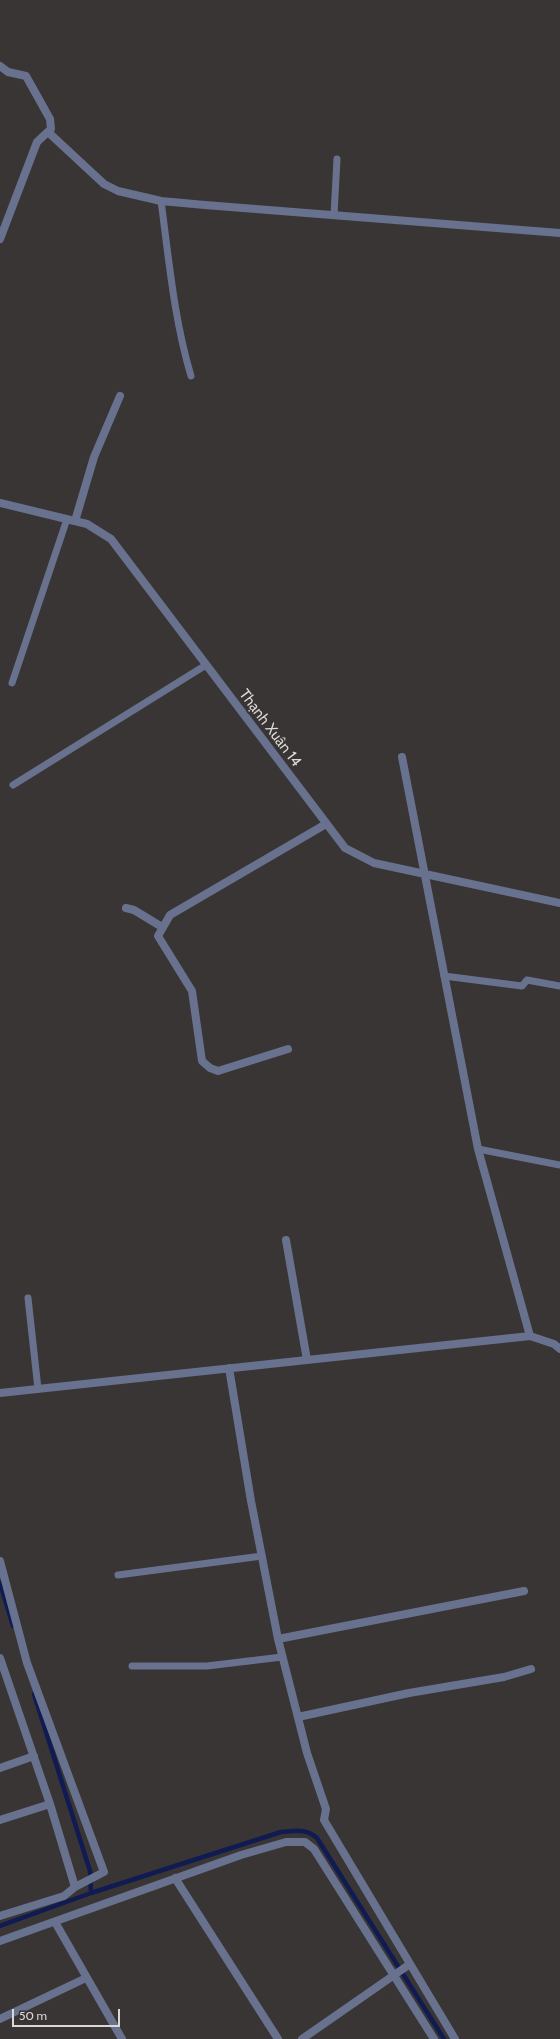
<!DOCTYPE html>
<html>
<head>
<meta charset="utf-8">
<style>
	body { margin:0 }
	#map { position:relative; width:560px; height:2039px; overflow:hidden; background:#393534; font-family:Cabin,sans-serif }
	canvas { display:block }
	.scale { position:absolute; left:12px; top:2009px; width:108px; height:18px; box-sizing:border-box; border:2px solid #dbd9d8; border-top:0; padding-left:5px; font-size:12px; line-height:14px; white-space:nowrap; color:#dbd9d8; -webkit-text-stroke:3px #393534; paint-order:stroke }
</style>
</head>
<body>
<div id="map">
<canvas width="560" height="2039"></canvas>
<div class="scale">50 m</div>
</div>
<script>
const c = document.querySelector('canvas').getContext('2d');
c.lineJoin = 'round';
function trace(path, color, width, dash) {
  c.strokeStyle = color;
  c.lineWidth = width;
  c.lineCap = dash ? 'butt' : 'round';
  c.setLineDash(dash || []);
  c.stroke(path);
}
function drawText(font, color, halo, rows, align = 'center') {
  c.font = font + ' Cabin,sans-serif';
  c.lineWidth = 4;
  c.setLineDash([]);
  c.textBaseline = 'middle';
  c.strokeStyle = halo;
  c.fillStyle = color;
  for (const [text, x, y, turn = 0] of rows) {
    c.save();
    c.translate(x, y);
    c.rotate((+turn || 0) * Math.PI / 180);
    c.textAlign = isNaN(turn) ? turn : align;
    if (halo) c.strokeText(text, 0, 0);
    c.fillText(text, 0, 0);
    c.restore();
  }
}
trace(new Path2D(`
	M0,1583L13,1626
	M34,1694L90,1871L91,1893
	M0,1926L91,1893L281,1832C296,1831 306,1828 317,1838L444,2039`), '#101b54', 4.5);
trace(new Path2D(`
	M161,201C169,260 174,319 191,376
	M334,215L337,159
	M12,683L67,519
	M13,785L206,665
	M444,976L522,986L527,980L560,986
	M478,1149L560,1165
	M28,1298L38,1389
	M118,1575L262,1556
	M132,1666H207L282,1657`), '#68728f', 7);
trace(new Path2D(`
	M0,66L8,72L26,76L50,119L51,129L37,142L0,239
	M48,132L104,184L118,191L161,201L205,205L560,233
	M0,503L87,524L111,539L345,848L374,863L560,903
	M75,521L94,457L120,396
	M402,757L478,1149L530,1336
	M126,908L134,910L162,927
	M288,1049L218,1071L210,1068L202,1061L192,991L158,936L170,915L326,824
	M286,1240L307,1360
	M229,1368L251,1501L278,1639L307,1753L326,1809L324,1820L455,2039
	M0,1393L530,1336L554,1344L560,1349
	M0,1561L27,1663L104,1872L75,1887L64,1896L0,1916
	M278,1639L524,1591
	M0,1658L50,1804L75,1887
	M298,1717L409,1693L504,1677L531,1669
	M0,1768L34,1756
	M0,1820L50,1804
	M175,1878L278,2039
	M55,1922L122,2039
	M0,1941L241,1855L286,1842H305L314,1849L434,2039
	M0,2019L86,1978
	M302,2039L410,1964`), '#68728f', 8);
drawText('15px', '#dbd9d8', '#393534', [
	["Thạnh Xuân 14",270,728,53]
]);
</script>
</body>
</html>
